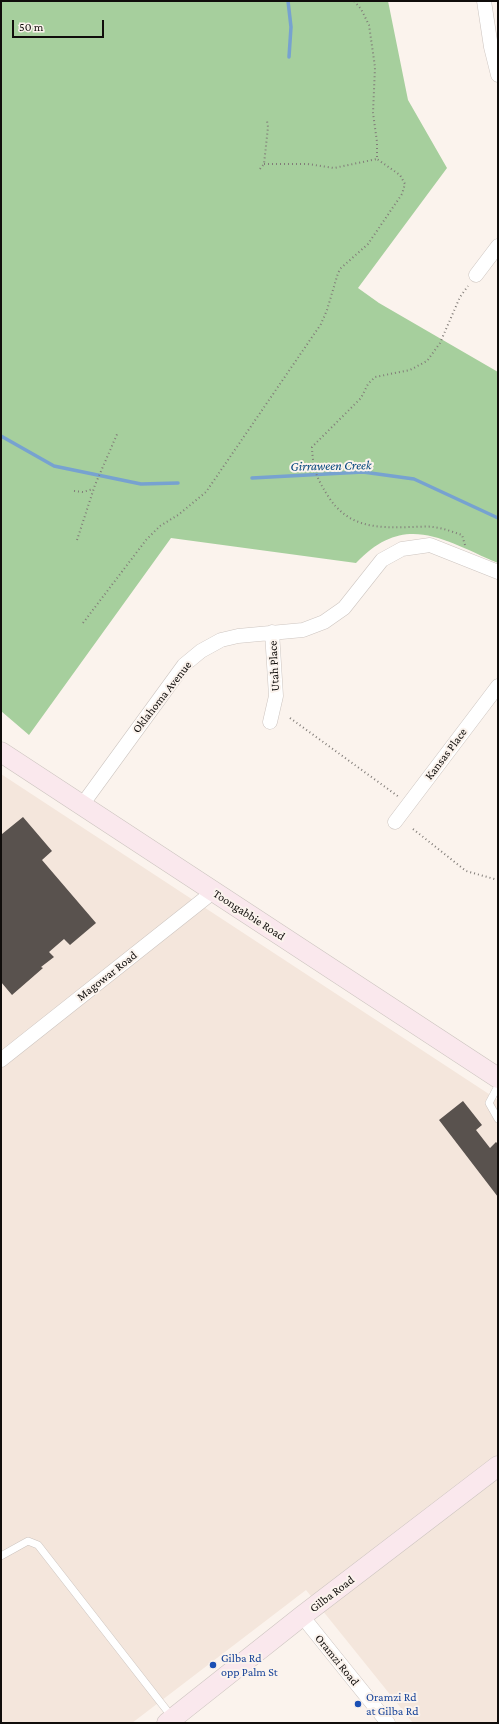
<!DOCTYPE html>
<html>
<head>
<meta charset="utf-8">
<style>
	body { margin:0 }
	#map { position:relative; width:499px; height:1724px; overflow:hidden; background:#fbf3ed; font-family:"Crimson Pro",serif }
	canvas { display:block }
	.frame { position:absolute; inset:0; border:2px solid #100d0b; pointer-events:none }
	.scale { position:absolute; left:12px; top:20px; width:92px; height:18px; box-sizing:border-box; border:2px solid #100d0b; border-top:0; padding-left:5px; font-size:12px; line-height:14px; white-space:nowrap; color:#100d0b; -webkit-text-stroke:3px #fbf3ed; paint-order:stroke }
</style>
</head>
<body>
<div id="map">
<canvas width="499" height="1724"></canvas>
<div class="frame"></div>
<div class="scale">50 m</div>
</div>
<script>
const c = document.querySelector('canvas').getContext('2d');
c.lineJoin = 'round';
function paint(path, color) {
  c.fillStyle = color;
  c.fill(path, 'evenodd');
}
function trace(path, color, width, dash) {
  c.strokeStyle = color;
  c.lineWidth = width;
  c.lineCap = dash ? 'butt' : 'round';
  c.setLineDash(dash || []);
  c.stroke(path);
}
function drawText(font, color, halo, rows, align = 'center') {
  c.font = font + ' "Crimson Pro",serif';
  c.lineWidth = 4;
  c.setLineDash([]);
  c.textBaseline = 'middle';
  c.strokeStyle = halo;
  c.fillStyle = color;
  for (const [text, x, y, turn = 0] of rows) {
    c.save();
    c.translate(x, y);
    c.rotate((+turn || 0) * Math.PI / 180);
    c.textAlign = isNaN(turn) ? turn : align;
    if (halo) c.strokeText(text, 0, 0);
    c.fillText(text, 0, 0);
    c.restore();
  }
}
paint(new Path2D(`
	M1,774L498,1100V1723H413L306,1590L132,1723H1Z`), '#f4e6dc');
paint(new Path2D(`
	M1,1H388L408,100L447,168L358,288L379,303L498,372V563C444,540 405,511 356,563L171,538L29,735L1,711Z`), '#a6cf9d');
trace(new Path2D(`
	M288,1L291,27L289,57
	M1,436L54,466L141,484L178,483
	M252,478L363,472L414,479L498,518`), '#77a2d0', 3.5);
paint(new Path2D(`
	M23,817L52,851L42,860L96,923L70,945L64,939L49,952L54,957L41,967L43,968L12,995L1,982V833L2,834Z
	M463,1101L482,1125L476,1130L490,1148L496,1142L498,1144V1197L439,1120Z`), '#59524e');
const lane = new Path2D(`
	M498,1086L489,1103L498,1119
	M1,1556L28,1541L38,1545L172,1717`);
const street = new Path2D(`
	M484,1L491,47L498,75
	M476,275L498,246
	M270,722L276,696L272,632
	M82,805L184,665L201,651L221,640L238,636L303,630L324,622L344,608L382,560L402,549L430,545L498,572
	M395,822L498,686
	M1,1060L213,892
	M302,1616L388,1723`);
const secondary = new Path2D(`
	M1,752L498,1078
	M167,1723L302,1616L498,1466`);
trace(lane, '#cdc5c0', 8);
trace(street, '#cdc5c0', 15);
trace(secondary, '#cdc5c0', 21);
trace(new Path2D(`
	M264,164H308L334,168L377,159
	M260,169L264,164L268,127L267,121
	M74,491L83,492L93,489
	M77,540L95,485L118,432
	M465,545L462,535C453,532 443,528 433,527C426,526 418,527 411,527C377,528 348,528 328,496C316,477 313,469 312,447L361,398L368,384L375,377L410,370L427,361L440,343L460,297L468,286
	M83,623L146,540L160,526L178,515L206,492L321,324L327,310L338,273L341,268L368,244L402,194L405,184L400,175L377,159V142L373,113L375,67L369,25L361,9L354,1
	M290,718L399,797
	M413,829L466,871L498,880`), '#817c78', 2, [1, 3]);
trace(lane, '#fff', 7);
trace(street, '#fff', 14);
trace(secondary, '#fae8ed', 20);
for (const [x, y, r, color] of [
	[213,1665,4,"#1a4fb4"],
	[358,1704,4,"#1a4fb4"]
]) {
  const dot = new Path2D();
  dot.arc(x, y, r, 0, 2 * Math.PI);
  c.fillStyle = color;
  c.fill(dot);
  trace(dot, '#fbf3ed', 1.5);
}
drawText('12px', '#100d0b', '#fbf3ed', [
	["Utah Place",274,666,-93],
	["Oklahoma Avenue",162,697,-52],
	["Kansas Place",446,754,-53],
	["Toongabbie Road",249,915,33],
	["Magowar Road",107,976,-38],
	["Gilba Road",332,1594,-37],
	["Oramzi Road",337,1660,51]
]);
drawText('12px', '#164399', '#fbf3ed', [
	["Gilba Rd",221,1658],
	["opp Palm St",221,1672],
	["Oramzi Rd",366,1697],
	["at Gilba Rd",366,1711]
], 'left');
drawText('italic 13px', '#00457c', '#fbf3ed', [
	["Girraween Creek",331,466,-1]
]);
</script>
</body>
</html>
